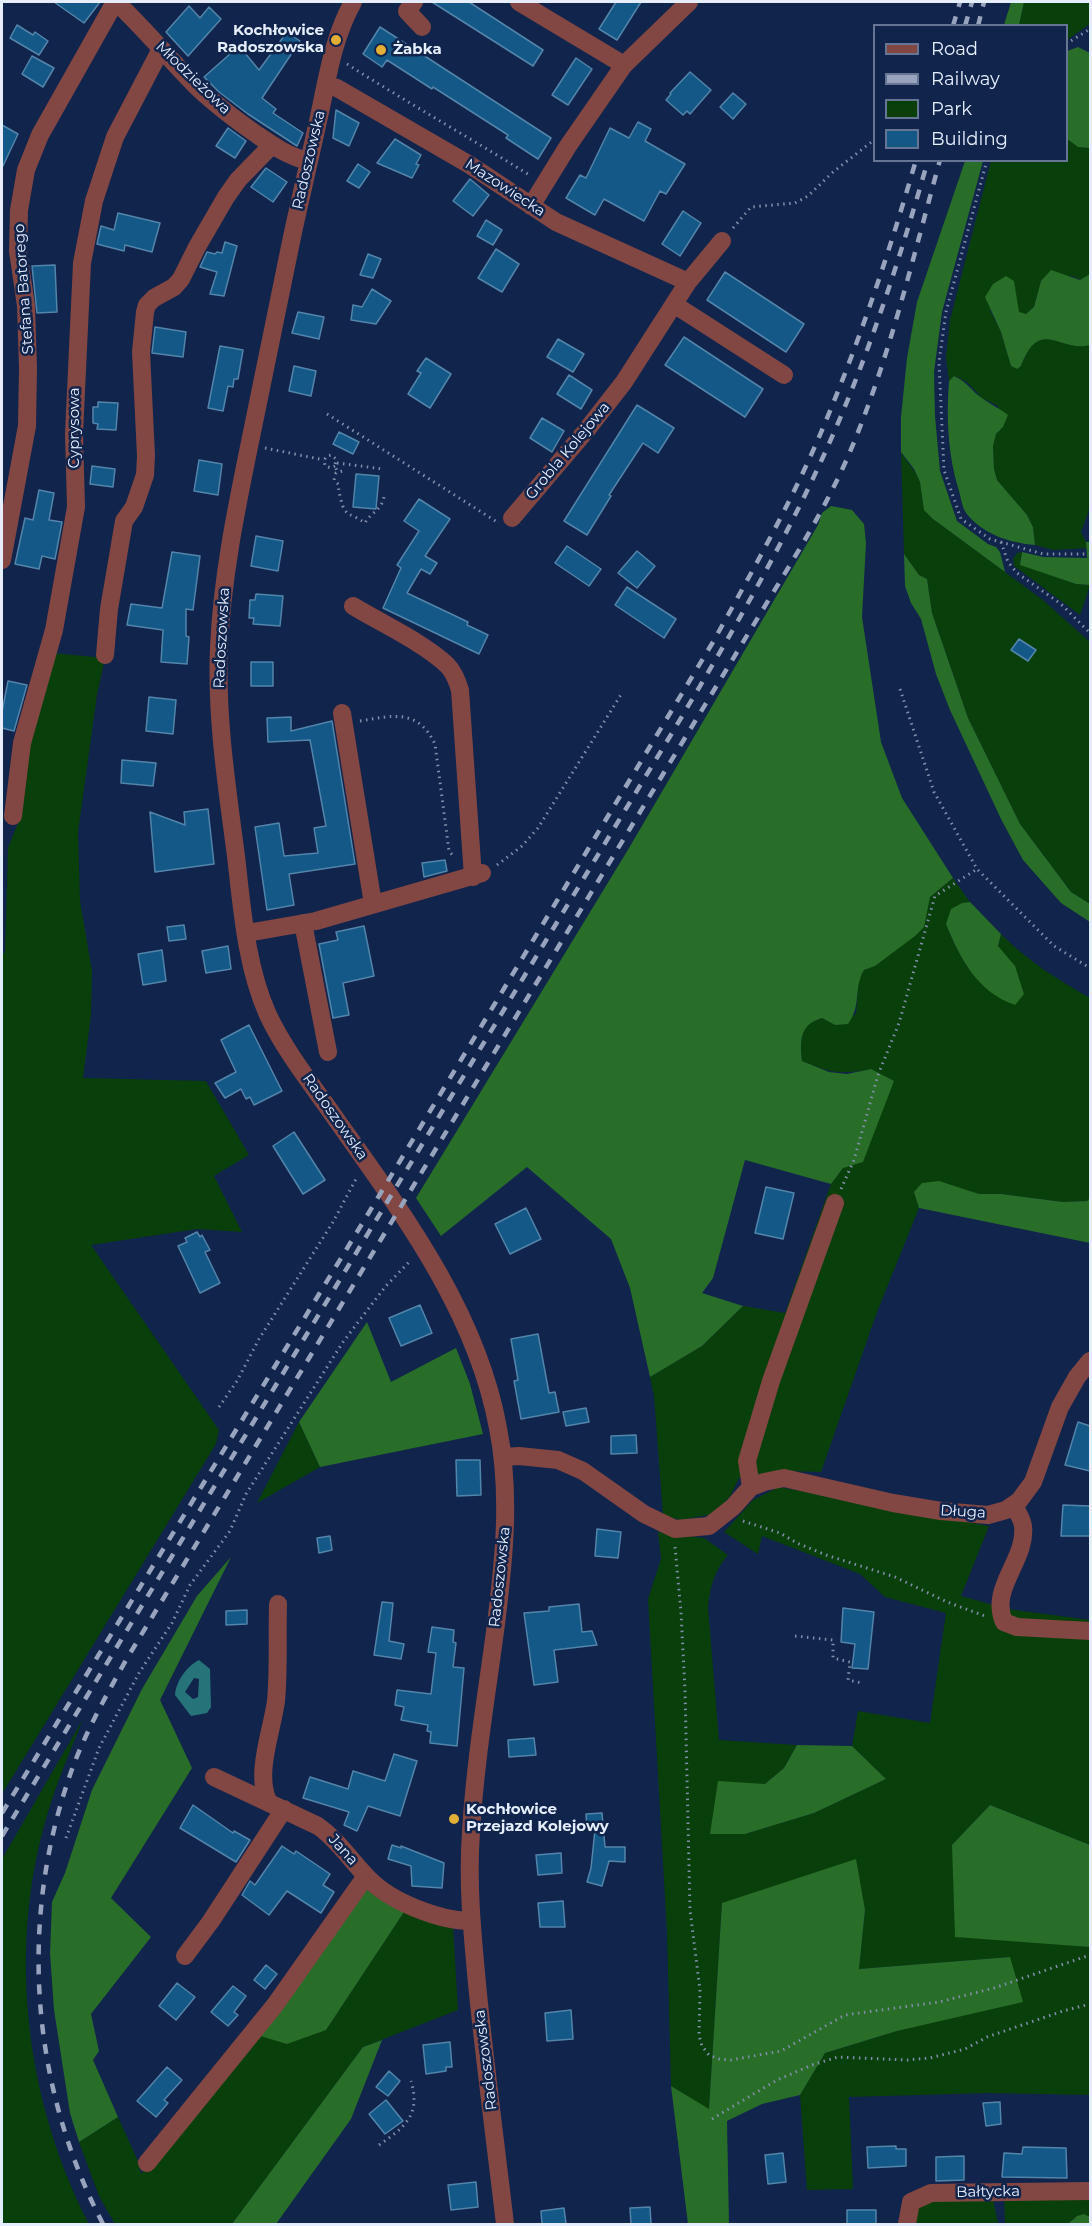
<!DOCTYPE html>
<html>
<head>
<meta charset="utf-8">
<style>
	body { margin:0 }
	#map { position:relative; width:1092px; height:2226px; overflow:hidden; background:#11244c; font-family:Montserrat,sans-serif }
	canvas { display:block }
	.frame { position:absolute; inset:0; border:3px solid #e5eefe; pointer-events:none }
	.legend { position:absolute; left:873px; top:24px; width:195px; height:138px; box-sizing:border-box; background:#11244c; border:2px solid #667593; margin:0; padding:8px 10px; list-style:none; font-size:18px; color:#e5eefe }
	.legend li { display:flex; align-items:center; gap:12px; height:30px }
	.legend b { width:30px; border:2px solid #667593 }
</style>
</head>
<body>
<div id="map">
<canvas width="1092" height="2226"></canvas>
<div class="frame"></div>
<ul class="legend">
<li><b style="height:8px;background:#824643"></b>Road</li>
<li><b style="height:8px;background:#98a4bd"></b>Railway</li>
<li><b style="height:16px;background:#093f0b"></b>Park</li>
<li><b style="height:16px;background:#135886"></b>Building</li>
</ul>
</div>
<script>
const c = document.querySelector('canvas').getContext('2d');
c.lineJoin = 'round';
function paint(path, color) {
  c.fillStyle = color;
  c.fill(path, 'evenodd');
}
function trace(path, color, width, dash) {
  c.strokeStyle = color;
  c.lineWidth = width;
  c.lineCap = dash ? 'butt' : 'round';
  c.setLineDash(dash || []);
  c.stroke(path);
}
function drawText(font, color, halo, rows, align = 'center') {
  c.font = font + ' Montserrat,sans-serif';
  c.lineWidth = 5;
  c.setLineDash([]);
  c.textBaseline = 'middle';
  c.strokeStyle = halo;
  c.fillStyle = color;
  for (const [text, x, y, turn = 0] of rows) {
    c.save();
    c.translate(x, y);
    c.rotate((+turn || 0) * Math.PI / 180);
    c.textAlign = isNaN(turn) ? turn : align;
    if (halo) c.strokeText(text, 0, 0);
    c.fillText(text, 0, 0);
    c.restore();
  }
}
paint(new Path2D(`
	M1024,2H1090V24L1067,40L1066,26H1019Z
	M1067,139L1078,147L1090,148V274L1081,280L1072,276L1041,281L1034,307L1026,314L990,310L1001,332L1011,366L1017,369L1021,366C1040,316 1059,353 1090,345V507L1081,532L1086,542L1087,548L1053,550L1035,545L1033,527L1027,515L997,480L994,469L993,446L996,434L1003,427L998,406L982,398L967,382L955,376L949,381L946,357L950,320L991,161L1066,160Z
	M901,452C906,462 915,469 919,480C926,498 917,503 933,519L1043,600L1090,642V904L1071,892L1020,824L968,718L932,613L927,579L919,575L904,554Z
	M1022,552L1020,564L1076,584L1090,585L1080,615L1014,566L1013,559L1017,553Z
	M53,653L105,658L97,695L78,832L80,901L92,971L91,1015L83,1078L206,1081L249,1155L214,1176L242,1232L197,1229L91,1245L219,1430L216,1444L2,1794V953H5L8,848L18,823L29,744Z
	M953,878L970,902L962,903L946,924C957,950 965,968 986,987L1004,955L998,946L1001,934C1027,961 1059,980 1090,998V1198L1087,1201L1063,1202L1001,1194H979L962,1190L914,1192L919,1208L877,1312L821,1472L787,1471L756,1479L739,1478L731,1495L714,1514L680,1520L663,1515L654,1396L650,1377L702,1346L743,1306L785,1313L831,1184L843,1168L871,1069C839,1075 831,1073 802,1061C801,1041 798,1025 822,1018L835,1025L856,1014L859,978L864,970L875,966L927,907L930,897Z
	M299,1422L320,1467L257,1503Z
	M779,1487L989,1526L961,1596L1008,1609L1090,1620V1845L990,1805L952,1845L1025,1941L1090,1947V2095L987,2093L849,2097L853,2189L807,2190L800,2095L825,2053L897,2031L1010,1957L859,1969L865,1910L722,1903L709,2110L671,2086L667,1933L648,1599L661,1559L658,1532L704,1538L728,1555C714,1571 710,1587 708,1607L719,1740L797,1745L784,1768L765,1784L745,1834L814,1813L886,1779L852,1746L858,1711L930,1723L946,1613L885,1597L860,1574L762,1536L758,1554L724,1532L753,1500Z
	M83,1719C69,1754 54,1789 44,1826C8,1957 27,2104 89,2224H2V1859Z
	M404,1912L453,1926L458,2010L363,2047L232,2224H115L99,2196L79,2142L118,2117L138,2161L141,2174L257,2035L326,2030Z
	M1004,2195H1090V2217C1080,2212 1075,2217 1068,2224H1005Z
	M993,2199L998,2224H911C912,2221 913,2214 915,2211C927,2194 974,2199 993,2199Z`), '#093f0b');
paint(new Path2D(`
	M1011,2H1024L1019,25H1004Z
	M1078,47L1090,53V148L1078,147L1067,139V51Z
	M965,161H983L942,312L934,372L935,416L940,471L957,521L988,544L996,547L1000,552L1005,572L933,519L924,510L920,482L914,469L901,452V417L907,358L917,302Z
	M1051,270L1080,280L1090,274V345C1059,353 1040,316 1021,366L1017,369L1011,366L1001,332L985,297L993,284L1006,276L1014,281L1019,312L1026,314L1034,307L1041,281Z
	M954,376C969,383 970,390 982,398C990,404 999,408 1008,415L1003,427L996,434L993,446L994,469L997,480L1027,515L1033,527L1035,545C1010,543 982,534 966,513C962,507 961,498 959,491C948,456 946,418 949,381Z
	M831,506L852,510L864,524L866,543L862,617L881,742L902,798L953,878L930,897L924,927L915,936L875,966L864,970C853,989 862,1005 848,1024L835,1025L822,1018C799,1025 800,1041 802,1061L829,1072L847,1074L871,1069L894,1081L863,1162L843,1168L831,1184L745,1160L713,1278L702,1293L743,1306L702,1346L650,1377L630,1288L611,1239L527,1167L441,1236L416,1198L629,848L818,525L822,513Z
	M1086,542H1090V585L1076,584L1020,565L1022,552L1043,557L1087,558Z
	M904,554L919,575L927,579L932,613L968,718L1020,824L1071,892L1090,904V922L1061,903L1023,860L1001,819L950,710L936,674L921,619L911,603L905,586Z
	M970,902L1001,934L998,946L1015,966L1024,994L1015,1005C977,992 960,958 946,924L951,909L962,903Z
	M939,1181L979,1194H1001L1063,1202L1087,1201L1090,1198V1243L919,1208L914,1192L922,1183Z
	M367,1322L391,1382L456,1348L470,1384L483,1434L320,1467L299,1422Z
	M231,1557L160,1700L192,1768L111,1898L151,1937L91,2014L99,2051L93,2060L118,2117L79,2142L70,2113L54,2010L50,1953L52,1902L65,1873L92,1790L142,1689L197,1596Z
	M797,1745L852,1746L886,1779L814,1813L745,1834H710L718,1781L765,1784L784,1768Z
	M990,1805L1090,1845V1947L955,1937L952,1845Z
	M856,1859L865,1910L859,1969L1010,1957L1023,2002L897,2031L825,2053L800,2095L762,2104L727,2121L729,2224H688L671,2086L709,2109L722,1903Z
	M361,1886L404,1912L326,2030L287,2044L257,2035Z
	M382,2040L351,2119L276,2224H232L363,2047Z
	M1084,2214L1090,2217V2224H1068L1077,2216Z`), '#286d28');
paint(new Path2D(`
	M199,1660L210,1669L211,1707L207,1713L191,1716L175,1695C176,1681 187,1666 199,1660ZM194,1678L199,1679L198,1697L193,1699L185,1692Z`), '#26737a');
const building = new Path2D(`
	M54,2H100L84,23Z
	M432,2H469L543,50L533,66Z
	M616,2H641L617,40L599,29Z
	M189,6L200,18L209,7L221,19L188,56L166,32Z
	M17,25L33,35L35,32L48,41L39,55L10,38Z
	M380,27L551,138L538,159L506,138L508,135L433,87L432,89L387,60L382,67L363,54Z
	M287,32L300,41L262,98L276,109L273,113L303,133L297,146L248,114L219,92L204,77L239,46L259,70Z
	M32,56L54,68L43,87L22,74Z
	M576,58L592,69L568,105L552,95Z
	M690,72L711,90L690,114L687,111L683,115L666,100L671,94L670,93Z
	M733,93L746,104L733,119L720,107Z
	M336,110L359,123L349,146L333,138Z
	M638,122L651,129L645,141L685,164L666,194L660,191L644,221L604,199L595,215L566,198L580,175L586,178L610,128L629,138Z
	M2,125L18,134L2,168Z
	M228,128L246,141L235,158L216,146Z
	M395,139L421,155L416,164L419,165L412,178L377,163Z
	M358,164L370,172L359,188L347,181Z
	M266,168L287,182L273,202L251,187Z
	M470,179L489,195L473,216L453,201Z
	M683,211L701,223L680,256L662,244Z
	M118,213L160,223L152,252L125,245L124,251L97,244L101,226L114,230Z
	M486,220L502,230L493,245L477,236Z
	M225,242L237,246L224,296L210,294L217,272L200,267L207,252L215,254L217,252L222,253Z
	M496,249L519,264L502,292L478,278Z
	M368,254L381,259L373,278L360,275Z
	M55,265L57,312L37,313L32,266Z
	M725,272L804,324L786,352L707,300Z
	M372,289L391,301L376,324L351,320L353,305L362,307Z
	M298,312L324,317L319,339L292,333Z
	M155,327L186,332L183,357L152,353Z
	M684,337L763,389L745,417L665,365Z
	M558,339L584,354L573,372L547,357Z
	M220,346L243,350L238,379H234L233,387L228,386L223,411L208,408Z
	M426,358L451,374L430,408L408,394L421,373L417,371Z
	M294,366L316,371L311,396L289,391Z
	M569,375L592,390L581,409L557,394Z
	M98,402L118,403L116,430L97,429L98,424L93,423V407H98Z
	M637,405L674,428L658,453L643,443L609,495L611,496L587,535L564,521Z
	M542,418L564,431L552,452L530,438Z
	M339,432L359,442L353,454L333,444Z
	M199,460L222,464L218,495L194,491Z
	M92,466L115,469L113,487L90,484Z
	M356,474L379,476L376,509L353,507Z
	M39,490L54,493L49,520L62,522L55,559L42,556L39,569L15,564L25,518L33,520Z
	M419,499L450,519L425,556L437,563L430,574L421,569L407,593L468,622L467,625L488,635L479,654L383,608L401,568L397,565L419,531L404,521Z
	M256,536L283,541L278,571L251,566Z
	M567,546L601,569L589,586L555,563Z
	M637,551L655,566L637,588L618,573Z
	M172,552L200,556L193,610L186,609V636L189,637L187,664L161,662L163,630L127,625L131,604L162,608Z
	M627,587L676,619L664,638L615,605Z
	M256,594L283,596L280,626L253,624L254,618H249L250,600H255Z
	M1019,639L1036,650L1028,661L1011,650Z
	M251,662H273V686H251Z
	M8,681L27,685L14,731L2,728V712Z
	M149,697L176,700L173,734L146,731Z
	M291,717V731L332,721L355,864L289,874L294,905L267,910L255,827L279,823L284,856L318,853L314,828L326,826L310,740L268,742L267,718Z
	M122,760L156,763L153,786L121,783Z
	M208,809L214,864L155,872L150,812L185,825L184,812Z
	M445,860L447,871L424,877L422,863Z
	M184,925L186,939L169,941L167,927Z
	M364,926L374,976L343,983L349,1015L333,1018L319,944L338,940L336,932Z
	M228,946L231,969L206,973L202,951Z
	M162,950L166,981L143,985L138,954Z
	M249,1025L282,1091L254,1105L250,1097L246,1099L241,1089L225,1098L215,1083L236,1072L221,1040Z
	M294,1132L325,1180L303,1194L273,1146Z
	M766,1187L794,1193L783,1239L755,1233Z
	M526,1208L541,1239L510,1254L495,1224Z
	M197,1232L200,1237L202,1235L210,1250L205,1252L220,1283L200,1293L178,1246L187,1242L185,1238Z
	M420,1305L432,1333L401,1346L389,1318Z
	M538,1334L549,1393L555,1392L559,1412L521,1419L514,1381L518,1380L511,1339Z
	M586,1408L589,1422L566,1426L563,1412Z
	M1078,1422L1090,1426V1471L1065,1465Z
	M636,1435L637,1453L611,1454V1436Z
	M456,1460H480L481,1495L457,1496Z
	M1063,1505L1090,1506V1536H1061Z
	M597,1529L621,1532L618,1558L595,1556Z
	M330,1536L332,1550L319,1553L317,1538Z
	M382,1602L393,1603L389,1641L404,1644L401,1659L374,1655Z
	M579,1604L582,1632L592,1631L597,1645L554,1650L558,1682L534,1685L524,1613L549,1611V1607Z
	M843,1608L874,1612L868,1669L852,1668L855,1644L841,1642Z
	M247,1610V1624L226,1625V1611Z
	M432,1627L454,1630L453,1642L456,1643L453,1667L464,1668L457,1746L430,1743L431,1732L427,1731L428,1725L401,1720L404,1707L395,1705L397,1690L431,1694L436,1653L428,1652Z
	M534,1738L536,1755L509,1757L508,1740Z
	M394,1754L417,1761L400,1816L368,1806L357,1831L344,1825L349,1812L303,1798L310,1777L348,1789L353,1771L385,1781Z
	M193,1805L233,1833L234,1831L250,1840L236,1862L180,1828Z
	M602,1813L605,1847H625V1862L609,1861L602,1886L587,1882L591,1868L595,1830H587L586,1814Z
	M392,1845L401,1848V1846L444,1863L442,1888L412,1886L411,1866L388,1859Z
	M282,1846L294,1854L296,1851L330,1874L323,1885L334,1892L321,1913L287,1891L269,1915L242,1895L250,1881L255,1885Z
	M561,1853L562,1873L538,1875L536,1855Z
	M563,1901L565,1927H540L538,1903Z
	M266,1965L277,1974L265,1989L254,1980Z
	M177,1983L195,1997L176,2020L159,2006Z
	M233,1986L246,1996L234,2012L238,2015L228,2026L211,2012Z
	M571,2010L573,2039L547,2041L545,2013Z
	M450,2042L452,2067H446V2071L426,2074L423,2045Z
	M167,2067L182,2080L164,2100L168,2103L156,2117L137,2101Z
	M389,2071L400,2081L388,2096L376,2087Z
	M386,2100L403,2121L385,2134L369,2114Z
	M1000,2102L1001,2124L986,2126L983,2103Z
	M896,2146V2149H906V2166L868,2168L867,2147Z
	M1023,2147L1066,2148L1067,2178L1002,2177L1004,2153L1022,2154Z
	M783,2153L786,2182L768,2184L765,2155Z
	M964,2156V2180L936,2181V2157Z
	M476,2182L478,2207L451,2210L448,2185Z
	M650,2207L651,2224H631L630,2208Z
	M564,2208L566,2224H542L541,2211Z
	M847,2210H876V2224H847Z`);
paint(building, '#135886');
trace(building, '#5384aa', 1.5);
trace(new Path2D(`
	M1066,44L1090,29
	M347,64C408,103 470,138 531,176
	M987,160L946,312L939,362L944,470L961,519L990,539L1043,554H1090
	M733,228L751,207L795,203L808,196L833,172L874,140
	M327,414L497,522
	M265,448L324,460
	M337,463L383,469
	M335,466L331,468L325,466L324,460L327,456L331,455L336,459L335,466L337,471
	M342,471L336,473L334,480L339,485C338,492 340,494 341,500C345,518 352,513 365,523C371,512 381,511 384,497
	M1001,542L1008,562L1017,573L1061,604L1090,633
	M900,689L934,792L977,869L1054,946L1090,968
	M360,721C394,715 418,709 435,744L449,851L454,857
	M497,865L522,846L538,828L622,693
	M841,1189L854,1160L878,1075L899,1023L935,896L977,869
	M219,1407L237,1381L259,1339L333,1222L357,1177
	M743,1521L780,1533L797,1543L826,1555L895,1577L947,1602L985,1616
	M675,1547L681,1612L685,1691L690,1910L700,1990L699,2035L702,2046L709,2055L719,2059L731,2060L781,2051L845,2015L939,2002L994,1988L1090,1955
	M795,1636L833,1640V1658L850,1662L848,1680L862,1683
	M66,1838L99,1748L139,1673L172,1623L190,1585L230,1531L246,1494L343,1342L385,1287L411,1260
	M712,2119L777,2080L812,2065L838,2057L907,2060L930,2058L965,2049L987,2037L1063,2011L1090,2004
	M379,2145C405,2127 421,2115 411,2081`), '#818faa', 3, [1.5, 4.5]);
trace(new Path2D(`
	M116,2C145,29 170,60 198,88C216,105 236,120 256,134C272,145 289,157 309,161
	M353,2C334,36 328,74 320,112C311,154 301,195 292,237C278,305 264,373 250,442C236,510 222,578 219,648C216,718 227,787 236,856C242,908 246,966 268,1015C286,1053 314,1087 338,1122C404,1215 477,1313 498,1428C511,1494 504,1559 496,1624C487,1693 475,1762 471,1832C467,1886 473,1940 478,1994C486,2071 496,2148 505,2224
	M414,2L407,11L422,27
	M519,2L624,65
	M326,85L337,88L470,165L556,222L688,282
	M531,206L568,146L624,65L689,2
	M675,305L784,375
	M512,518L585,432L624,382L688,282L722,241
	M2,560L27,426L28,368L26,306L18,251L19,210L26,170L40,135L115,2
	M353,606C381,623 424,643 447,665C454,672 457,680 460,690L473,877
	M105,655L109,609L124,521L134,507L145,475L146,456L141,352L145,312L147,305L154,298L174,287L181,279L197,247L226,197L238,180L272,145
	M342,713L373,904
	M13,816L22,743L54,630L76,507L74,434L82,263L94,201L115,137L161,49
	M303,923L328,1052
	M247,933L316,921L482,873
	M503,1457L519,1456L558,1460L583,1471L644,1514L675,1529L709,1526L733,1507L751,1487L764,1482L784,1478L893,1503L941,1511L988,1515L1006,1510L1019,1501L1033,1482L1060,1407L1077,1377L1090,1361
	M751,1487L747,1461L771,1381L835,1203
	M1013,1505C1017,1511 1022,1518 1023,1526C1027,1560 989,1588 1004,1622L1017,1627L1090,1631
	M214,1777L318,1826C338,1840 352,1862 369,1879C391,1902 440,1921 471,1921
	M268,1801C255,1773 272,1731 276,1701C279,1669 277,1636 278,1604
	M185,1956L211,1921L284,1809
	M147,2163L275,2005L366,1876
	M907,2224L911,2202L931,2193L1090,2191`), '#824643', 18);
trace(new Path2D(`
	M953,26L960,2
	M965,26L972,2
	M978,26L984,2
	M2,1813L368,1214L713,642C749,577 786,512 816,444C856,352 888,257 916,160
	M2,1836L672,733C726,643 779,553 823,457C867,361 899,262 928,160
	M103,2224C33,2090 19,1931 66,1787C80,1742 103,1701 126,1660L771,596C798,552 825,508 846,461C888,365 912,261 940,160`), '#98a4bd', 4.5, [10, 10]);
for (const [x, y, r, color] of [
	[336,40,6,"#e3ae35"],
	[381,50,6,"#e3ae35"],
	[454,1819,6,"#e3ae35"]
]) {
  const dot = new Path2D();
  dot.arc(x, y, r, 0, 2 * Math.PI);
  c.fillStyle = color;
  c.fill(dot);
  trace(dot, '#11244c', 2);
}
drawText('bold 15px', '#e5eefe', '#11244c', [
	["Kochłowice",324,31,"right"],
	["Radoszowska",324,48,"right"],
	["Żabka",393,50],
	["Kochłowice",466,1810],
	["Przejazd Kolejowy",466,1827]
], 'left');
drawText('15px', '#e5eefe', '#11244c', [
	["Młodzieżowa",193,78,44],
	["Radoszowska",309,160,-77],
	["Mazowiecka",505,188,33],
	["Stefana Batorego",24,289,-94],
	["Cyprysowa",75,428,-90],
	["Grobla Kolejowa",568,451,-50],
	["Radoszowska",222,638,-87],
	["Radoszowska",335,1117,55],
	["Długa",963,1512,3],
	["Radoszowska",500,1577,-84],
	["Jana",343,1850,48],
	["Radoszowska",486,2060,-97],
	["Bałtycka",988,2192,-1]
]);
</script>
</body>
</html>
